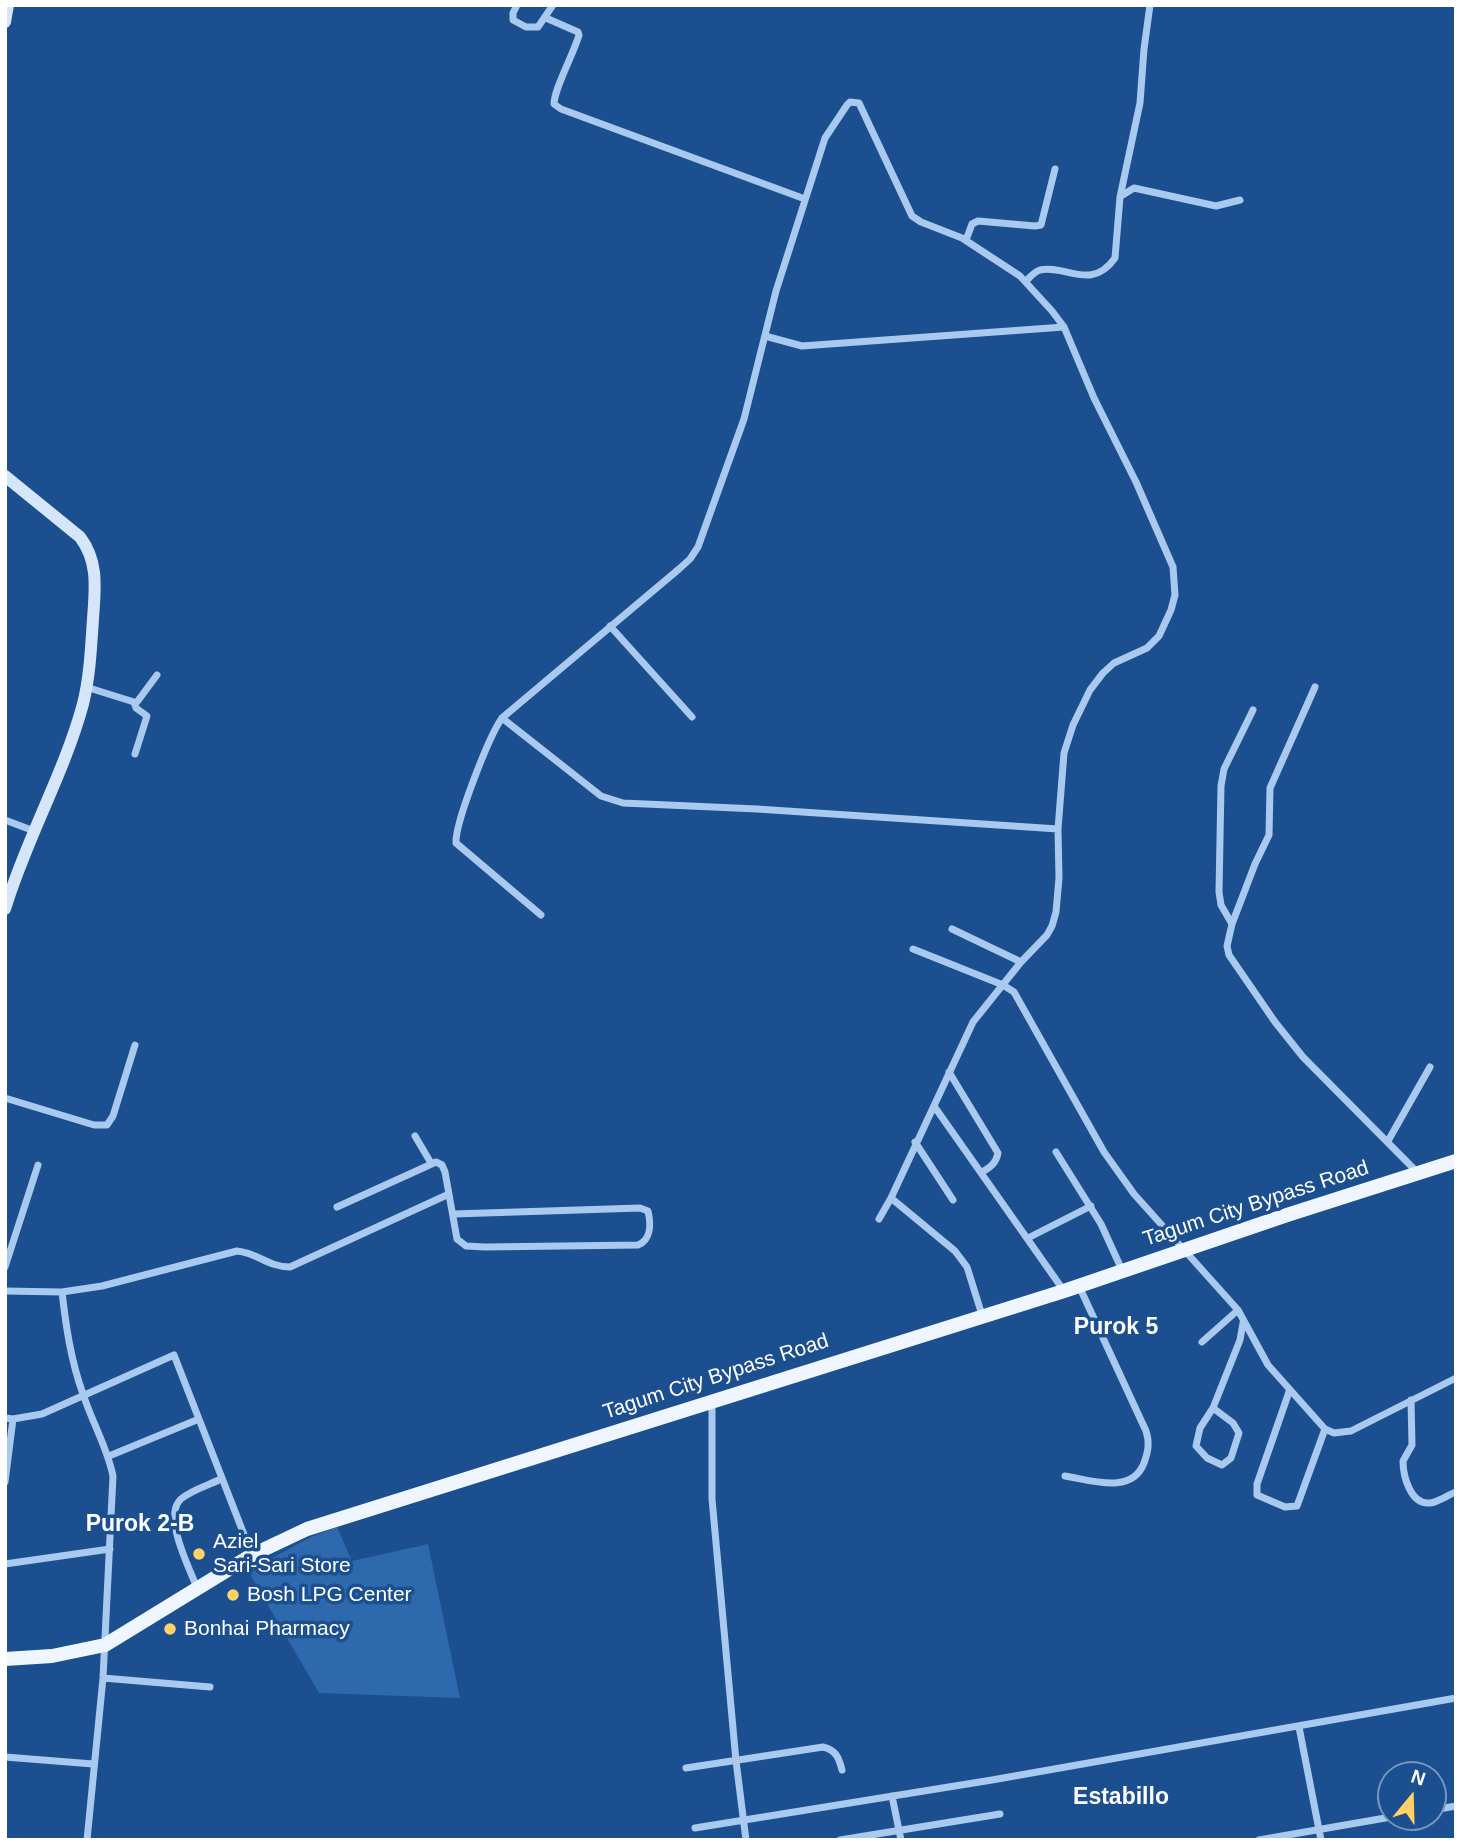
<!DOCTYPE html>
<html>
<head>
<meta charset="utf-8">
<style>
	body { margin:0 }
	#map { position:relative; width:1461px; height:1845px; overflow:hidden; background:#1b4f8f; font-family:Arial,sans-serif }
	canvas { display:block }
	.frame { position:absolute; inset:0; border:7px solid #fff; pointer-events:none }
	.north { position:absolute; left:1377px; top:1761px; width:70px; height:70px; box-sizing:border-box; background:#1b4f8f; border:2px solid #7695bc; border-radius:50%; rotate:19deg; font-size:19px; font-weight:700; line-height:28px; text-align:center; color:#fff }
	.north::after { content:''; display:block; margin:auto; width:24px; height:32px; background:#ffd166; clip-path:polygon(50% 0,100% 100%,50% 72%,0 100%) }
</style>
</head>
<body>
<div id="map">
<canvas width="1461" height="1845"></canvas>
<div class="frame"></div>
<div class="north">N</div>
</div>
<script>
const c = document.querySelector('canvas').getContext('2d');
c.lineJoin = 'round';
function paint(path, color) {
  c.fillStyle = color;
  c.fill(path, 'evenodd');
}
function trace(path, color, width, dash) {
  c.strokeStyle = color;
  c.lineWidth = width;
  c.lineCap = dash ? 'butt' : 'round';
  c.setLineDash(dash || []);
  c.stroke(path);
}
function drawText(font, color, halo, rows, align = 'center') {
  c.font = font + ' Arial,sans-serif';
  c.lineWidth = 7;
  c.setLineDash([]);
  c.textBaseline = 'middle';
  c.strokeStyle = halo;
  c.fillStyle = color;
  for (const [text, x, y, turn = 0] of rows) {
    c.save();
    c.translate(x, y);
    c.rotate((+turn || 0) * Math.PI / 180);
    c.textAlign = isNaN(turn) ? turn : align;
    if (halo) c.strokeText(text, 0, 0);
    c.fillText(text, 0, 0);
    c.restore();
  }
}
paint(new Path2D(`
	M337,1527L352,1561L428,1544L460,1698L319,1693L248,1571L311,1537Z`), '#2e69ad');
trace(new Path2D(`
	M517,5L513,13V20L526,27H538L553,5
	M546,18L578,32L579,35C574,53 554,89 554,104L561,109L805,199
	M1121,196L1134,188L1216,206L1240,200
	M966,240L972,224L978,221L1035,226L1041,225L1055,169
	M1026,281C1030,277 1034,272 1040,270C1065,264 1091,292 1115,258L1120,197L1140,103L1144,49L1150,5
	M765,336L802,346L1064,327
	M610,626L692,717
	M86,687L134,702H137L157,675
	M134,702L136,708L147,716L135,754
	M1253,710L1224,769L1221,786L1219,892L1221,905L1232,924L1227,946L1229,955L1275,1022L1303,1057L1418,1173
	M502,718L601,796L623,803L757,809L1058,829
	M5,820L34,831
	M541,915L456,843C455,823 489,736 502,718L679,569L690,559L698,547L744,419L776,291L825,138L847,105L850,102L859,103L912,216L921,222L962,238L1020,276L1052,311L1064,327L1094,398L1136,482L1173,567L1175,595L1171,610L1159,636L1147,648L1114,663L1103,673L1090,690L1073,725L1064,753L1058,829L1059,878L1056,912L1052,926L1047,935L1021,962L973,1022L891,1198L879,1219
	M1232,924L1255,864L1269,835L1270,788L1315,687
	M952,929L1021,962
	M913,949L1003,985L1014,992L1104,1152L1134,1194L1238,1310L1268,1365L1325,1429L1334,1433L1351,1431L1456,1378
	M949,1072L998,1153C996,1163 991,1167 982,1172
	M5,1098L94,1125H107L113,1116L135,1045
	M934,1106L1064,1291
	M415,1136L431,1163
	M1388,1141L1430,1067
	M915,1142L953,1200
	M1056,1152L1101,1224L1122,1270
	M891,1198L955,1251L967,1267L982,1315
	M337,1207L436,1162L442,1165L445,1172L457,1239L466,1246L485,1247L638,1245C651,1240 651,1224 648,1211L640,1208L454,1214
	M1028,1238L1091,1206
	M5,1267L38,1165
	M5,1291L62,1292L102,1286L237,1251C258,1253 268,1267 290,1267L449,1194
	M62,1292C66,1327 71,1361 83,1394C92,1422 107,1447 113,1476L103,1678L87,1840
	M1202,1342L1238,1310
	M1289,1392L1257,1484V1495L1285,1507L1297,1506L1325,1429
	M1411,1400L1412,1445L1403,1461C1403,1475 1410,1505 1430,1503C1438,1502 1448,1495 1456,1492
	M712,1401V1499L736,1761L746,1840
	M1213,1408L1200,1428L1196,1446L1207,1458L1222,1465L1231,1458L1239,1433L1233,1423L1213,1408L1240,1340L1243,1323
	M5,1418L13,1419L42,1414L174,1355L252,1555
	M109,1456L199,1419
	M1065,1476C1091,1480 1132,1495 1144,1463C1148,1452 1150,1443 1146,1431L1079,1286
	M5,1482L13,1419
	M5,1564L110,1549
	M197,1588C190,1569 162,1516 181,1499C191,1490 209,1485 221,1479
	M103,1678L210,1687
	M1299,1727L1321,1840
	M5,1757L93,1764
	M686,1768L823,1747C836,1750 839,1758 842,1770
	M892,1796L901,1840
	M1433,1810L1456,1806
	M695,1828L992,1780L1456,1698
	M840,1840L1000,1814
	M1259,1840L1391,1817`), '#a9c9ee', 7);
trace(new Path2D(`
	M5,22L8,5
	M5,476L80,537C99,562 95,589 93,619C91,647 90,676 83,704C64,774 26,839 5,909`), '#d6e6fa', 12);
trace(new Path2D(`
	M5,1659L52,1656L105,1645L252,1555L307,1529L1064,1291L1287,1215L1456,1161`), '#f0f6ff', 14);
for (const [x, y, r, color] of [
	[199,1554,7,"#ffd166"],
	[233,1595,7,"#ffd166"],
	[170,1629,7,"#ffd166"]
]) {
  const dot = new Path2D();
  dot.arc(x, y, r, 0, 2 * Math.PI);
  c.fillStyle = color;
  c.fill(dot);
  trace(dot, '#1b4f8f', 2.5);
}
drawText('21px', '#fff', '#1b4f8f', [
	["Tagum City Bypass Road",1256,1204,-18],
	["Tagum City Bypass Road",716,1377,-18]
]);
drawText('21px', '#fff', '#1b4f8f', [
	["Aziel",213,1542],
	["Sari-Sari Store",213,1566],
	["Bosh LPG Center",247,1595],
	["Bonhai Pharmacy",184,1629]
], 'left');
drawText('bold 23px', '#fff', '#1b4f8f', [
	["Purok 5",1116,1328],
	["Purok 2-B",140,1525],
	["Estabillo",1121,1798]
]);
</script>
</body>
</html>
